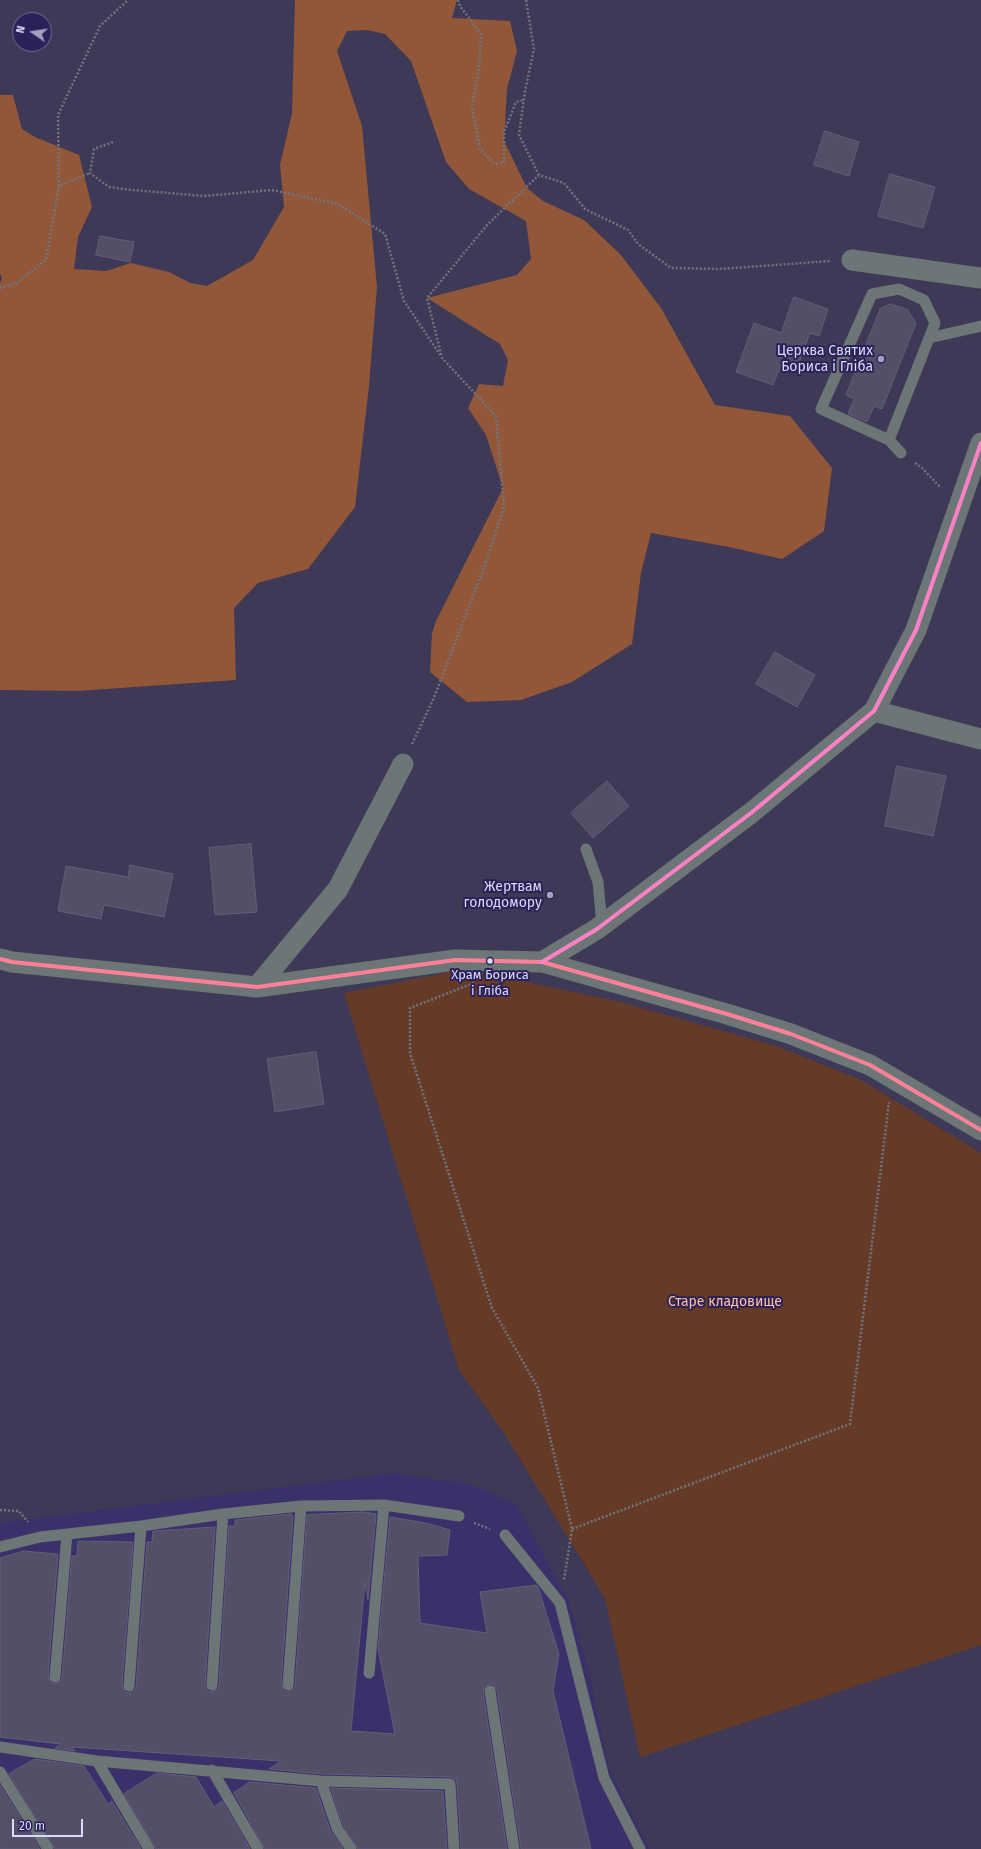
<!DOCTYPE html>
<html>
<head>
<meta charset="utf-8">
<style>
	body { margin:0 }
	#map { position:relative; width:981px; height:1849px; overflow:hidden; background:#3d3956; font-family:"Fira Sans",sans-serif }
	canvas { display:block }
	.north { position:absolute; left:12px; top:12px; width:40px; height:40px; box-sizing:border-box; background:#2b2257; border:1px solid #716b99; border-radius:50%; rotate:283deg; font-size:11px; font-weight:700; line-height:16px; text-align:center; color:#dbd9fb }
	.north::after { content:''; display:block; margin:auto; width:14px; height:18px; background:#a4a1c1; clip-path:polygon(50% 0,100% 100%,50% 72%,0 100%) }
	.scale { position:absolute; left:12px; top:1819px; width:71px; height:18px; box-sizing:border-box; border:2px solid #dbd9fb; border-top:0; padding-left:5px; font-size:12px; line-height:14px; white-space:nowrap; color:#dbd9fb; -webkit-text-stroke:3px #2b2257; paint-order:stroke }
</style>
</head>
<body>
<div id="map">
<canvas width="981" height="1849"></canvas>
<div class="north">N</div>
<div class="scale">20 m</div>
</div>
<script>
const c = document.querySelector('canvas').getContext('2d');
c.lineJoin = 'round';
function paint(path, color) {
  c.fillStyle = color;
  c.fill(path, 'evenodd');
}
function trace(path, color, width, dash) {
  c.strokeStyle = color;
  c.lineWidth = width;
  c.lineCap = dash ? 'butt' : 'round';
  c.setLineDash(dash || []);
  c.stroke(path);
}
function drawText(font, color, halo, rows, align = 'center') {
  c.font = font + ' "Fira Sans",sans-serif';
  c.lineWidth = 4;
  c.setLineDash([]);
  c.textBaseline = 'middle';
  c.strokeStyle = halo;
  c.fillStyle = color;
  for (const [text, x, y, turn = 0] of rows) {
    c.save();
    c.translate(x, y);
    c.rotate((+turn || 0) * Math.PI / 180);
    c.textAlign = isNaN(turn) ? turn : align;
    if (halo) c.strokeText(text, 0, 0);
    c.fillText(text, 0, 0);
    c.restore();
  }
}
paint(new Path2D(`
	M394,1473L469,1484L517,1505L569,1602L589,1673L609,1769L649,1849H0V1523Z`), '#3a316a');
paint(new Path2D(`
	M465,969L620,1002L779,1047L861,1080L981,1153V1645L640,1757L605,1598L504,1433L459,1370L344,993Z`), '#653b28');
paint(new Path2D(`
	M295,0H457L452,18L510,21L517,51L507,89L504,141L527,188L543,201L584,220L621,255L661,308L715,405L790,416L832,468L824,531L782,559L729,547L651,533L641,573L632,644L572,682L521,700L467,702L430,672L432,633L436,621L503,488L486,435L468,408L479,384L503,386L508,360L500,344L427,298L517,275L531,259L526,221L469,189L446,162L411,61L385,34L367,30L347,31L337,51L362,126L377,287L369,386L355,507L308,569L258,583L234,608L236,680L77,691L0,690V283L2,278L0,274V95H13L22,129L35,137L79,155L92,207L78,237L74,269L106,271L131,263L169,272L190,283L207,286L253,260L284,207L280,165L292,113Z`), '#925639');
const building = new Path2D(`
	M825,131L859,142L849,176L814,165Z
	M890,174L935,187L923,228L878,216Z
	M100,236L134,242L130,262L96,255Z
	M794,297L828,309L819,336L810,333L797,368L782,362L773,385L736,372L754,323L781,333Z
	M891,304L908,310L916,323L882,409L874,406L867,422L848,414L854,399L846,395L880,309Z
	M775,652L815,675L797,707L756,684Z
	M897,766L946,776L933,836L885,826Z
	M607,781L629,806L593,838L571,813Z
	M251,844L257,912L215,915L209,848Z
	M130,865L173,874L164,917L104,905L101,919L58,911L66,866L128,877Z
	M316,1052L324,1104L275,1112L267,1059Z
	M364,1512L376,1514L368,1600L365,1582L351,1731L395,1734L378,1649L390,1517L426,1523L450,1530L447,1555L418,1556L420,1623L487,1633L480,1592L536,1585L538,1587L559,1654L553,1691L591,1849H521L497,1690L492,1684L485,1686L483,1692L507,1849H461L457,1784L456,1780L451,1777L321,1774L269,1769L281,1761L72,1747L75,1751L55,1748L61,1744L0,1737V1558L24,1551L58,1554L48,1676L51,1682L55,1684L60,1681L62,1678L72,1556H77L78,1541L133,1542L122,1685L125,1692L129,1693L135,1690L136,1687L147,1542H152L153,1531L215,1527L205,1685L208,1691L212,1692L218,1689L219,1685L229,1526H235V1520L291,1514V1516H293L281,1684L284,1691L288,1692L294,1689L295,1686L307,1515Z
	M35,1759L84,1766L108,1804L112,1801L141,1849H55L9,1774Z
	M157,1773L196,1777L214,1807L222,1801L250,1849H156L124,1794Z
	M250,1782L316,1788L330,1830L343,1849H265L234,1793Z
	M0,1785L40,1849H0Z
	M331,1788L443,1791L447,1849H358L343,1825Z`);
paint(building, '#524f67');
trace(building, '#625e78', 1);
trace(new Path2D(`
	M458,0L460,6L481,34L479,69L472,106L480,149L495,164L504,163V132L516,102L524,100
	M526,0L534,49L525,91L519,135L539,175L564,183L585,209L628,230L638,244L671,268L720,269L830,261
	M113,142L94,149L90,173L109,187L133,190L204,196L272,190L338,204L385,234L404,301L441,356
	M59,186L58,115L100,26L128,0
	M0,288L17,283L46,260L59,186L90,173
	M915,463L922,468L941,488
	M412,744L433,700L484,568L504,507L496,416L442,358L427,298L488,224L539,175
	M474,983L410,1008V1053L492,1308L538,1388L572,1529L564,1580
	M0,1510L19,1511L28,1522
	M474,1523L490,1529
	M572,1529L850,1424L889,1102`), '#71757d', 2.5, [2, 2]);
trace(new Path2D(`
	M929,338L981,326
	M889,440L821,409L872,294L899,289L924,300L935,323L889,440L901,453
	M586,849L598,882L602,925
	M505,1535L560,1603L604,1778L640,1849
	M0,1547L40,1537L141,1526L223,1514L301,1506L384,1505L459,1516
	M369,1673L384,1505
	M55,1677L67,1534
	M212,1685L223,1514
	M288,1685L301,1506
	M129,1686L141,1526
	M490,1691L514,1849
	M0,1747L97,1761L321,1781L450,1784L454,1849
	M97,1761L149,1849
	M212,1770L258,1849
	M0,1772L48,1849
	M321,1781L337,1828L351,1849`), '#6d7676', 11);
trace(new Path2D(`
	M852,260L981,278
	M874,711L981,739
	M0,959L12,962L257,987L455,960L542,962L727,1014L791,1034L870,1065L981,1130
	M542,962L597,929L751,813L874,711L916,630L981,443
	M257,987L338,889L403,764`), '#6d7676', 21);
trace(new Path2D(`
	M0,959L12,962L257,987L455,960L542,962L727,1014L791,1034L870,1065L981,1130`), '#ff8098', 4);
trace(new Path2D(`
	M542,962L597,929L751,813L874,711L916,630L981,443`), '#ff80c5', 4);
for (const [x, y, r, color] of [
	[881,359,4,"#a4a1c1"],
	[550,895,4,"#a4a1c1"],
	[490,961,3.5,"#dbd9fb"]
]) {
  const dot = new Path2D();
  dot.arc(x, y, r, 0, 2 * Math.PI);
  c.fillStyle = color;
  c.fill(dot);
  trace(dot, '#2b2257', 1.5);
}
drawText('13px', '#dbd9fb', '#2b2257', [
	["Храм Бориса",490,975],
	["і Гліба",490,991]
]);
drawText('14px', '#dbd9fb', '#2b2257', [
	["Церква Святих",873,351],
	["Бориса і Гліба",873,367],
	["Жертвам",542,887],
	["голодомору",542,903]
], 'right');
drawText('14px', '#fdc1a2', '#2b2257', [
	["Старе кладовище",725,1302]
]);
</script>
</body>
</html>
